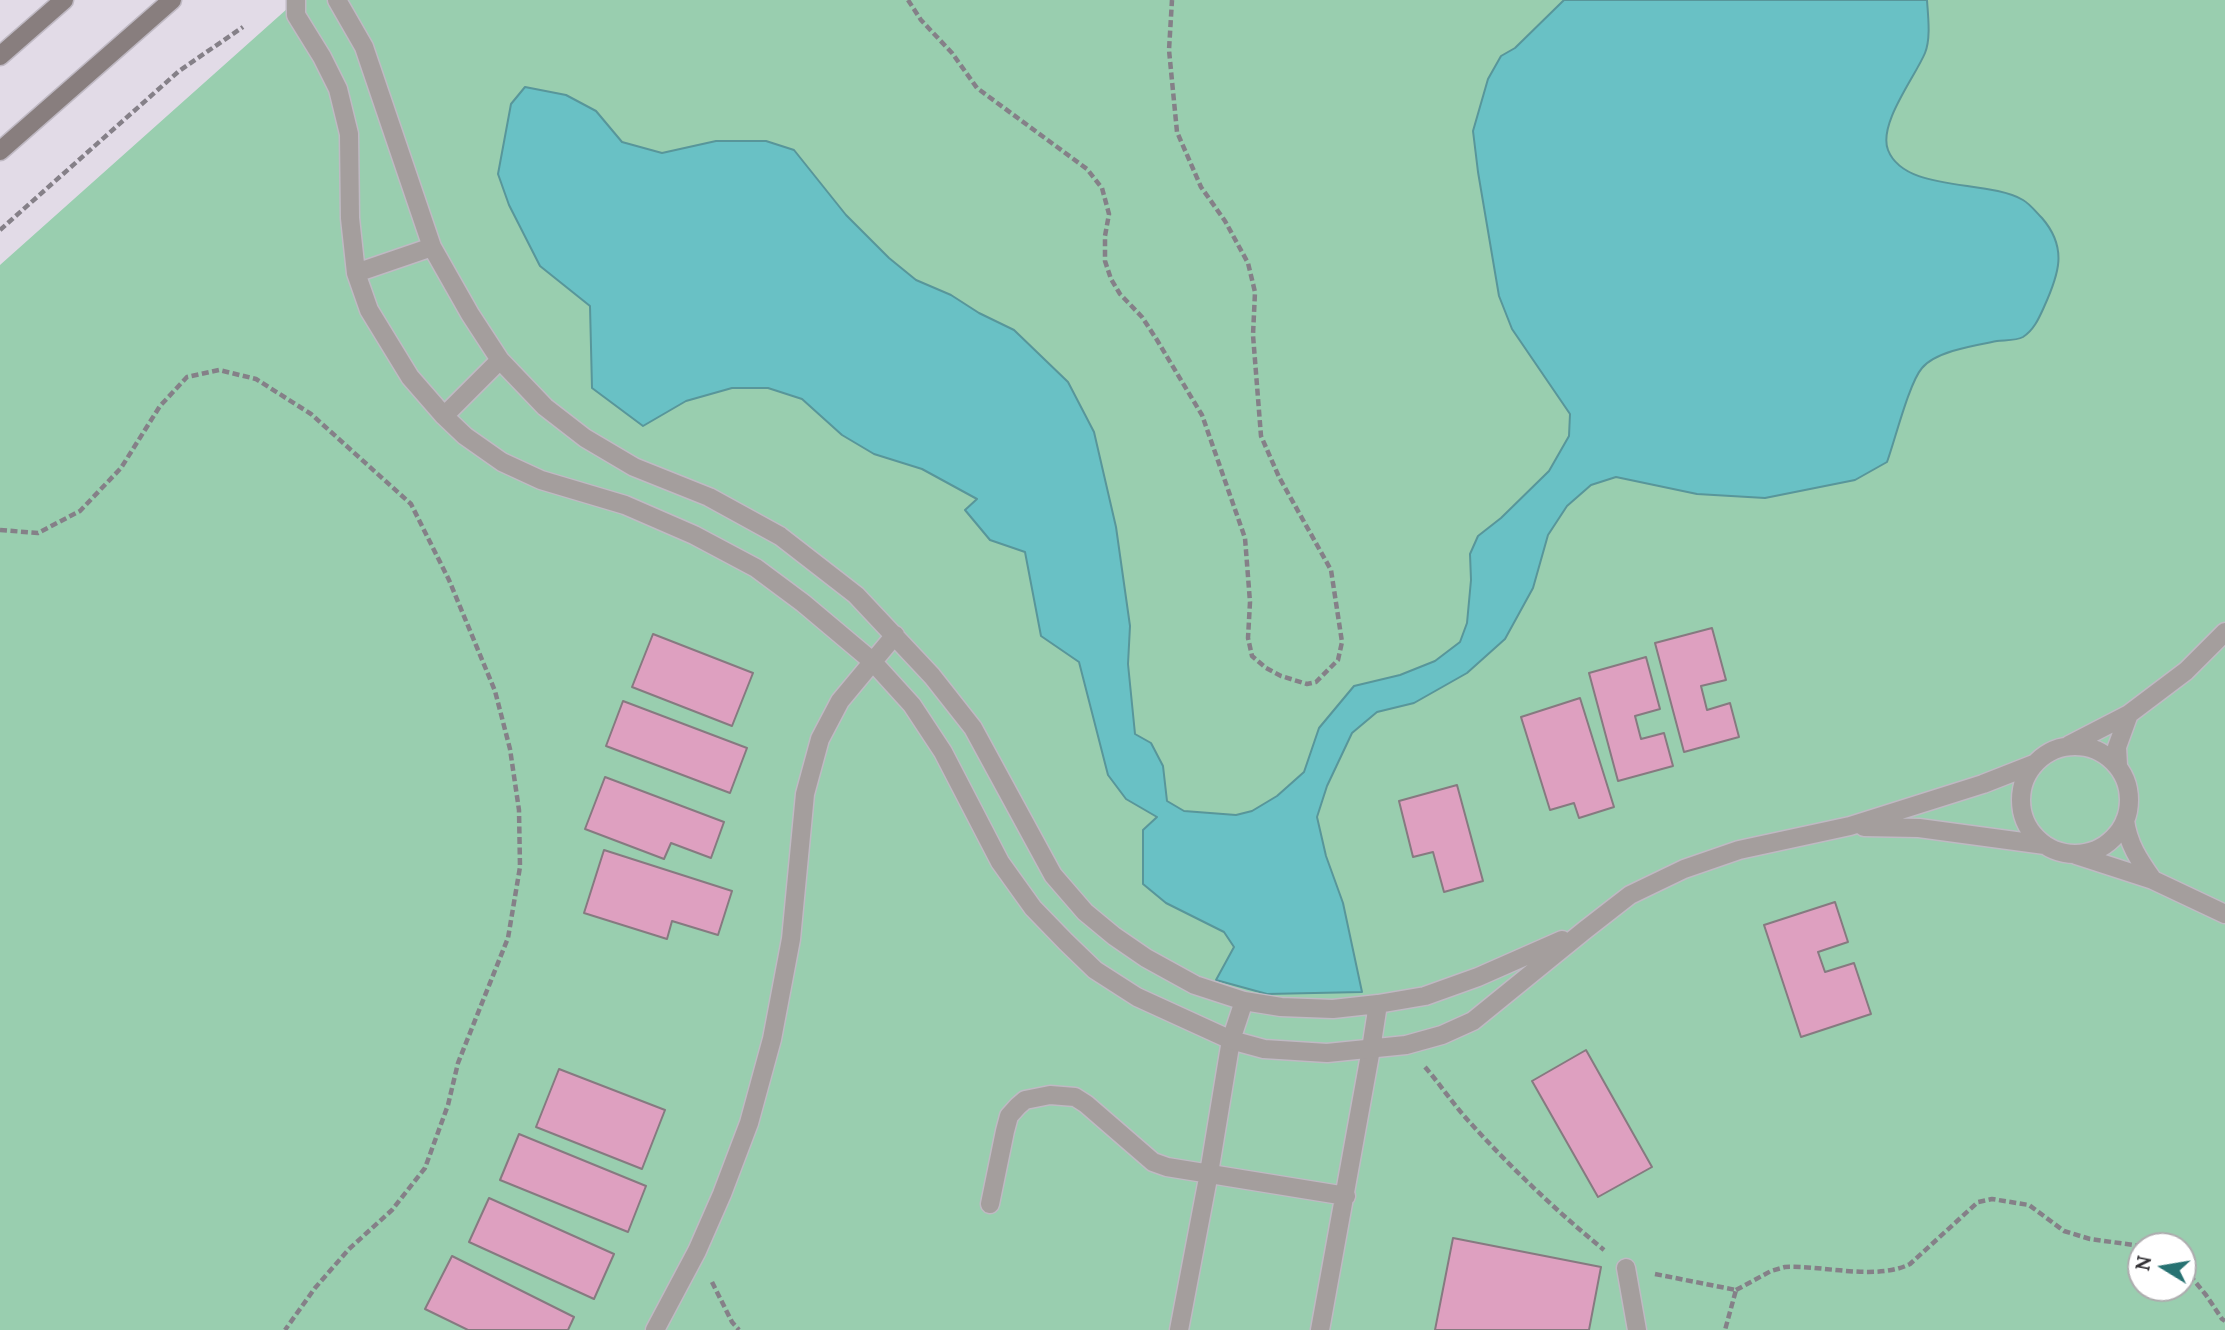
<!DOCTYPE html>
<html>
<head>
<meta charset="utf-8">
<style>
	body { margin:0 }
	#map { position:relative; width:2225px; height:1330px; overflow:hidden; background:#e2dbe7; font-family:Lora,serif }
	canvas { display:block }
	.north { position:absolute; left:2127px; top:1232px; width:70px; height:70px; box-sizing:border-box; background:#fff; border:2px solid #adacae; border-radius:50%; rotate:281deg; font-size:19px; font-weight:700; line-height:28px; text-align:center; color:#323034 }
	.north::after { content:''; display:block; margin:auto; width:24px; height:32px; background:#277272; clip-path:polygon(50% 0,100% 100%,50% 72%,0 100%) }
</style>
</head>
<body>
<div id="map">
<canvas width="2225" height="1330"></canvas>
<div class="north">N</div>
</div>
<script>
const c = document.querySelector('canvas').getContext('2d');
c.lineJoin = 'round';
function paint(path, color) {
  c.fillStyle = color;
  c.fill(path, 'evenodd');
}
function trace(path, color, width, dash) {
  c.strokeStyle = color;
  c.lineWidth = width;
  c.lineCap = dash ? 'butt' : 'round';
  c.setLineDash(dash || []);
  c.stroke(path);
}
paint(new Path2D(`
	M297,0H2225V1330H0V265ZM2141,1246H2183V1288H2141Z`), '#99ceaf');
const water = new Path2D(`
	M1564,0H1927C1928,16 1931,38 1925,53C1915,77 1878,124 1888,150C1905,193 1987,179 2023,200C2030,204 2036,212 2042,218C2068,248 2059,274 2044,307C2039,318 2034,330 2023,337C2016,341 2004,340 1997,341C1977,345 1936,351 1922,368C1909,383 1895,440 1887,462L1855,480L1765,498L1697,494L1616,477L1591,485L1567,506L1548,535L1533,588L1505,639L1467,673L1414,703L1377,712L1352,733L1327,786L1317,817L1326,856L1343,903L1362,992L1267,994L1216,980L1234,947L1224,932L1166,903L1143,884V830L1157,817L1126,799L1108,775L1079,662L1041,636L1025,552L990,540L965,510L977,499L922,469L874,454L842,435L802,399L768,388H732L686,401L643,426L592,388L590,306L540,266L509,205L498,174L511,104L525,87L566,95L596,111L622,142L662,153L716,141H766L794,150L846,215L889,258L916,280L951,295L979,313L1014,330L1068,382L1094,432L1116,527L1130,626L1128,664L1135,734L1151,743L1163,766L1167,801L1184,811L1236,815L1252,811L1277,796L1304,772L1319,728L1354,686L1400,675L1435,661L1460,642L1467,623L1471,580L1470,554L1478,536L1501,518L1549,471L1569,436L1570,414L1512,329L1499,296L1478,172L1473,131L1488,79L1501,56L1515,48Z`);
paint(water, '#69c1c5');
trace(water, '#58969a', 2);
const building = new Path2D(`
	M1712,628L1726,680L1701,686L1707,710L1730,703L1739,737L1684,752L1655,643Z
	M653,634L753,673L732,726L632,687Z
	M1646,657L1660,709L1635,716L1641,739L1664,733L1673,766L1618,781L1589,673Z
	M1580,698L1614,807L1579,818L1574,803L1550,810L1521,717Z
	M623,701L747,748L730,793L606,746Z
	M605,777L724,822L711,858L671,843L664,859L585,829Z
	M1457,785L1483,881L1444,892L1433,852L1413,857L1399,801Z
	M604,850L732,891L718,935L672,921L667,939L584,913Z
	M1835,902L1848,942L1818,952L1825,972L1854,963L1871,1014L1801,1037L1764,925Z
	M1586,1050L1652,1167L1598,1197L1532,1081Z
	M559,1069L665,1110L642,1169L536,1127Z
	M519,1134L646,1186L628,1232L500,1180Z
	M489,1198L614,1254L594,1299L469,1242Z
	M1453,1238L1601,1267L1589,1330H1435Z
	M452,1256L574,1317L568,1330H468L425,1309Z`);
paint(building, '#dea0c0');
trace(building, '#867a80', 2);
const service = new Path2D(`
	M990,1204L1005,1131L1009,1116L1018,1106L1025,1100L1050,1095L1075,1097L1086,1104L1153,1162L1167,1167L1346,1196
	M1626,1268L1637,1330
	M1179,1330L1209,1173L1231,1040
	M1320,1330L1371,1049`);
const minor = new Path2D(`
	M296,0V15L322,57L338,89L349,134L350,218L356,273L369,310L410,377L444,416L465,436L502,462L541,480L625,505L694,535L756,568L803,603L872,661L912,705L943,752L1000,862L1033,908L1066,942L1095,970L1137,997L1231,1040L1264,1049L1327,1053L1406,1045L1442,1035L1473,1021L1585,930L1630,895L1684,869L1739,850L1850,826L1983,784L2034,764
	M337,0L364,47L432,247L470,314L500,360L545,407L585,438L634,467L709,497L780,536L856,595L932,676L973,728L1053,875L1085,912L1114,936L1146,958L1195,985L1244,1001L1281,1007L1333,1009L1378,1004L1425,996L1478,977L1562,940
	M356,273L432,247
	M444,416L500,360
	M2069,745L2129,714L2186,671L2225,632
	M2021 800a54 54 0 1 1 108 0a54 54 0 1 1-108 0Z
	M2118,766L2117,747L2129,714
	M2125,820C2128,844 2139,860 2153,880
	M1864,827L1919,828L2045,845
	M2076,855L2153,880L2225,914
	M1231,1040L1244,1001
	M1371,1049L1378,1004
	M655,1330L697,1251L722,1194L749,1123L772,1039L791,939L805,794L820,739L840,701L895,635`);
const secondary = new Path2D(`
	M0,56L64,0
	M0,151L172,0`);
trace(service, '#bfb9c3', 21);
trace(minor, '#bfb9c3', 21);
trace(secondary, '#bfb9c3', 21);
trace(new Path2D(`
	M908,0L921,20L952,53L977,88L1087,169L1102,188L1109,214L1105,236V261L1111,279L1120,294L1142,317L1157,340L1202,415L1245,538L1250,602L1248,638L1252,656L1266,668L1281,676L1307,684L1316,682L1338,660L1342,642L1331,570L1279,477L1261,436L1253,335L1255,292L1248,263L1225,221L1201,187L1177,132L1169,50L1172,0
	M0,230L179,71L243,27
	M0,530L38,533L80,511L121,468L160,406L187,377L219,370L256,379L311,414L411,504L449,580L495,691L510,749L519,810L520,867L508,938L458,1063L448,1105L425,1168L392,1210L349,1249L315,1288L285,1330
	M1425,1067C1439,1083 1451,1101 1465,1117C1508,1165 1554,1209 1604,1250
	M2183,1267L2206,1295L2222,1319L2225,1321
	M1655,1274L1736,1290L1725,1330
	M712,1282L732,1322L739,1330
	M1736,1290L1771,1271L1785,1267C1823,1265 1876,1281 1910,1264L1978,1202L1992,1199L2029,1205L2064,1231L2090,1239L2141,1246`), '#858088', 4.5, [7, 3.5]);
trace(service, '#a49e9d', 18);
trace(minor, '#a49e9d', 18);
trace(secondary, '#887e7e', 18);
</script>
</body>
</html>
